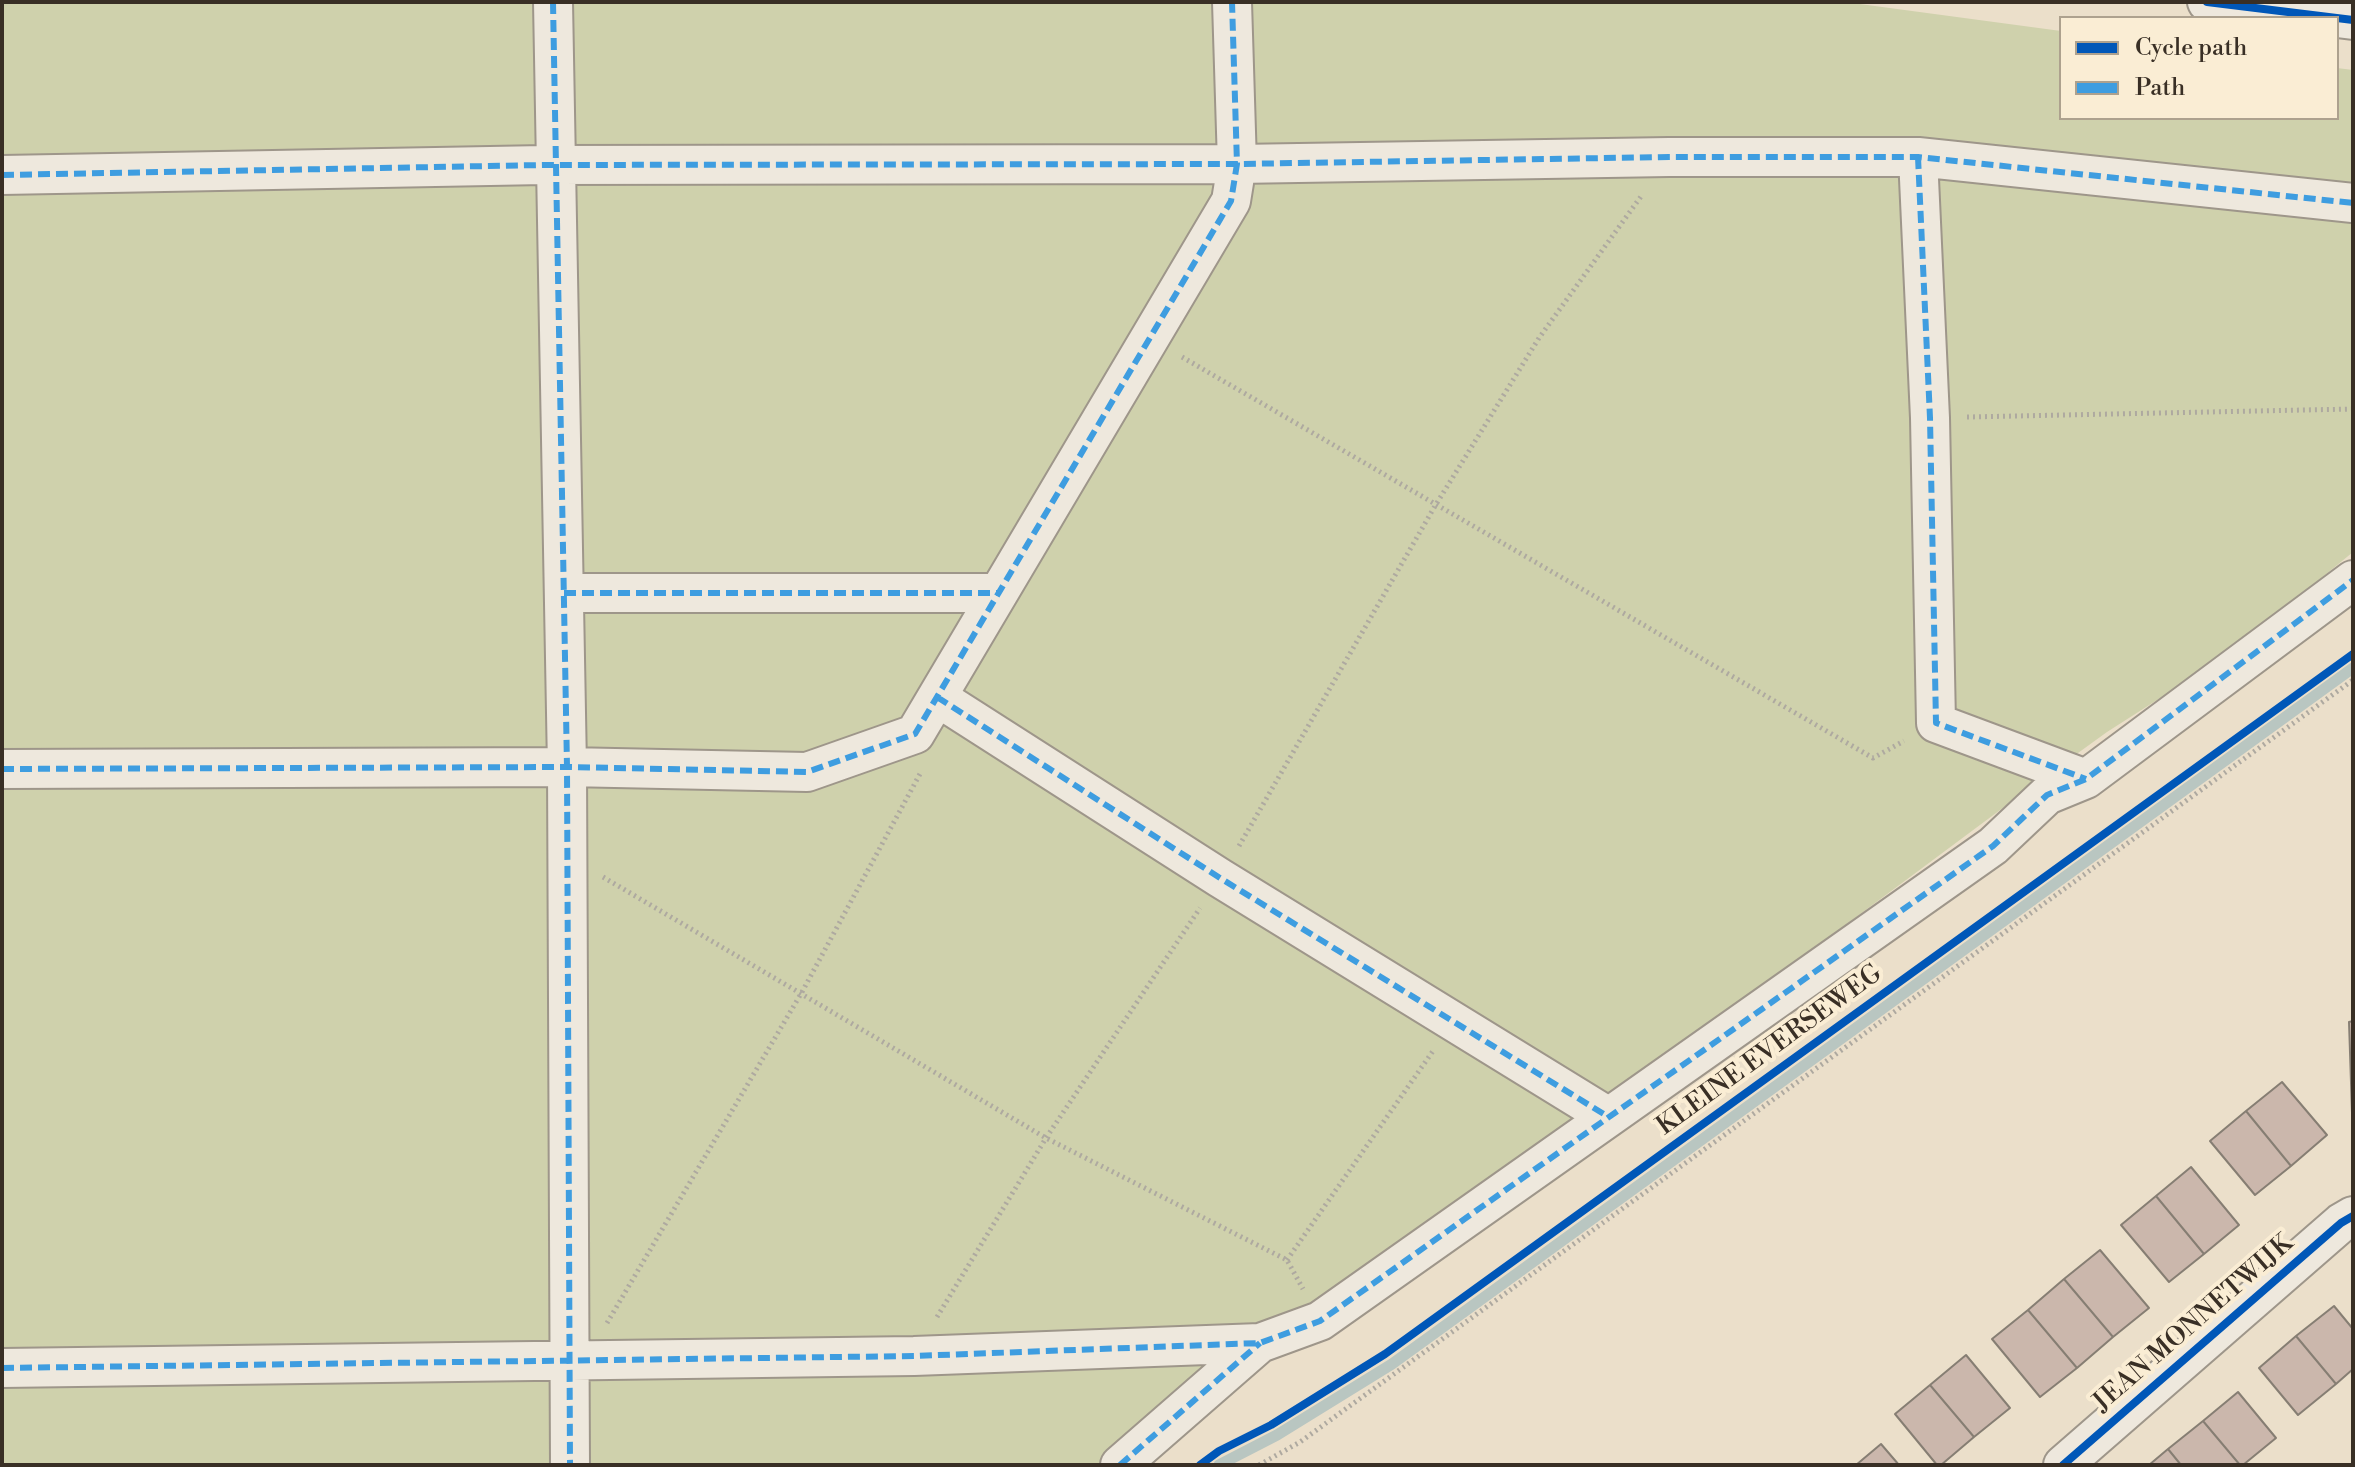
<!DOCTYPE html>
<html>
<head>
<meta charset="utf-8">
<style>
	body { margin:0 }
	#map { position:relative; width:2355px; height:1467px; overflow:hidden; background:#ebdfca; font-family:"Libre Bodoni",serif }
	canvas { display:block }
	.frame { position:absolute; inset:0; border:4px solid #392f25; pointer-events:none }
	.legend { position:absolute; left:2059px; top:16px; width:280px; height:104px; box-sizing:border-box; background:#faedd4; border:2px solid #ada18e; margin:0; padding:10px 14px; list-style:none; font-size:24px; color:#392f25 }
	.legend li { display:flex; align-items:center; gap:16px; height:40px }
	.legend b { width:40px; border:2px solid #ada18e }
</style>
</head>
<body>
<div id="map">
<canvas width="2355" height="1467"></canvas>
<div class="frame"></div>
<ul class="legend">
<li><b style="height:10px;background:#0057b8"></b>Cycle path</li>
<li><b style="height:10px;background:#3e9de0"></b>Path</li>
</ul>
</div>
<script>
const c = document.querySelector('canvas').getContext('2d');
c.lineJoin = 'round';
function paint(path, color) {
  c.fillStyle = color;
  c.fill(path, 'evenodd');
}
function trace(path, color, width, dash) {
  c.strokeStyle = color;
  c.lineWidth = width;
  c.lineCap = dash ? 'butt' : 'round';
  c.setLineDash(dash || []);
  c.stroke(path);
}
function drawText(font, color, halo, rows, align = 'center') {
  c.font = font + ' "Libre Bodoni",serif';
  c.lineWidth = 8;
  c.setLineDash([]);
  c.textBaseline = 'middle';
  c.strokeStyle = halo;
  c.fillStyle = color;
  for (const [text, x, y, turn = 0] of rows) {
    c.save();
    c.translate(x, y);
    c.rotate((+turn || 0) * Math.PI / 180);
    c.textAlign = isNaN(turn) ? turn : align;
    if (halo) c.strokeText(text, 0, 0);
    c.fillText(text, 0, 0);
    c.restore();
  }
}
paint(new Path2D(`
	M2,2H1845L2061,31V118H2337V68L2353,70V552L2229,654L2107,732L2031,787L1613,1098L1306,1316L1140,1465H2Z
	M2353,664V672L1393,1366L1278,1438L1225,1465H1215L1275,1432L1390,1361Z`), '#cfd1ac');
trace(new Path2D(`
	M1219,1465L1277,1435L1392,1364L2353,668`), '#b9c6c1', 11);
const building = new Path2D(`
	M2353,1021V1113H2352L2349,1022Z
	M2282,1082L2327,1135L2291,1166L2246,1111Z
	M2246,1111L2291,1166L2255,1195L2210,1141Z
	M2191,1167L2239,1225L2204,1254L2156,1196Z
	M2156,1196L2204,1254L2169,1282L2121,1225Z
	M2100,1250L2149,1308L2113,1337L2064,1279Z
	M2064,1279L2113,1337L2077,1368L2028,1310Z
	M2334,1306L2353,1329V1369L2336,1384L2296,1336Z
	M2028,1310L2077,1368L2040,1397L1992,1339Z
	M2296,1336L2336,1384L2298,1415L2259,1368Z
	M1966,1355L2010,1408L1974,1437L1930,1385Z
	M1930,1385L1974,1437L1941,1465H1937L1895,1414Z
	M2238,1392L2276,1438L2243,1465H2240L2203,1421Z
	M2203,1421L2240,1465H2181L2168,1449Z
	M1881,1444L1899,1465H1856Z
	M2168,1449L2181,1465H2149Z`);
paint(building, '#cbb7ac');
trace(building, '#867e73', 2);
const street = new Path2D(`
	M553,2L567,767L570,1465
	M2207,2L2353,20
	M1918,157L1930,418L1936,723L2086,779
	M2,175L544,165L1237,164L1669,157H1918L2353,203
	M564,593H998
	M937,697L1220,878L1607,1116
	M2,769L567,767L807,772L915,734L1231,201L1237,164L1232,2
	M2,1368L914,1356L1260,1343L1320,1321L1993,846L2047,795L2086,779L2353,580
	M1120,1465L1260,1343
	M2063,1465L2341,1223L2353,1216`);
trace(street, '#9e968a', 42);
trace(new Path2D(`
	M1182,357L1873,758L1904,741
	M1967,417L2353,409
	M1239,846L1435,506L1539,338L1642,195
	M603,877L1046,1138L1287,1260L1303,1289
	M1287,1260L1433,1051
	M937,1317L1046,1138L1200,908
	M607,1323L802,992L921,772
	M1259,1465L1300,1442L2353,680`), '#aea9a0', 5, [2, 4]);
trace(street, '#eee8dd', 38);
trace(new Path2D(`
	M553,2L567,767L570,1465
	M1918,157L1930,418L1936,723L2086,779
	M2,175L544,165L1237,164L1669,157H1918L2353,203
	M564,593H998
	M937,697L1220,878L1607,1116
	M2,769L567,767L807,772L915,734L1231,201L1237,164L1232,2
	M2,1368L914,1356L1260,1343L1320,1321L1993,846L2047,795L2086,779L2353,580
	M1120,1465L1260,1343`), '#3e9de0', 6, [12, 6]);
trace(new Path2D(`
	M2207,2L2353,20
	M1200,1465L1219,1451L1271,1425L1385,1354L2353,654
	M2063,1465L2341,1223L2353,1216`), '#0057b8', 8);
drawText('26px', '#392f25', '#faedd4', [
	["KLEINE EVERSEWEG",1770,1051,-36],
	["JEAN MONNETWIJK",2194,1324,-41]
]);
</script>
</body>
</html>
